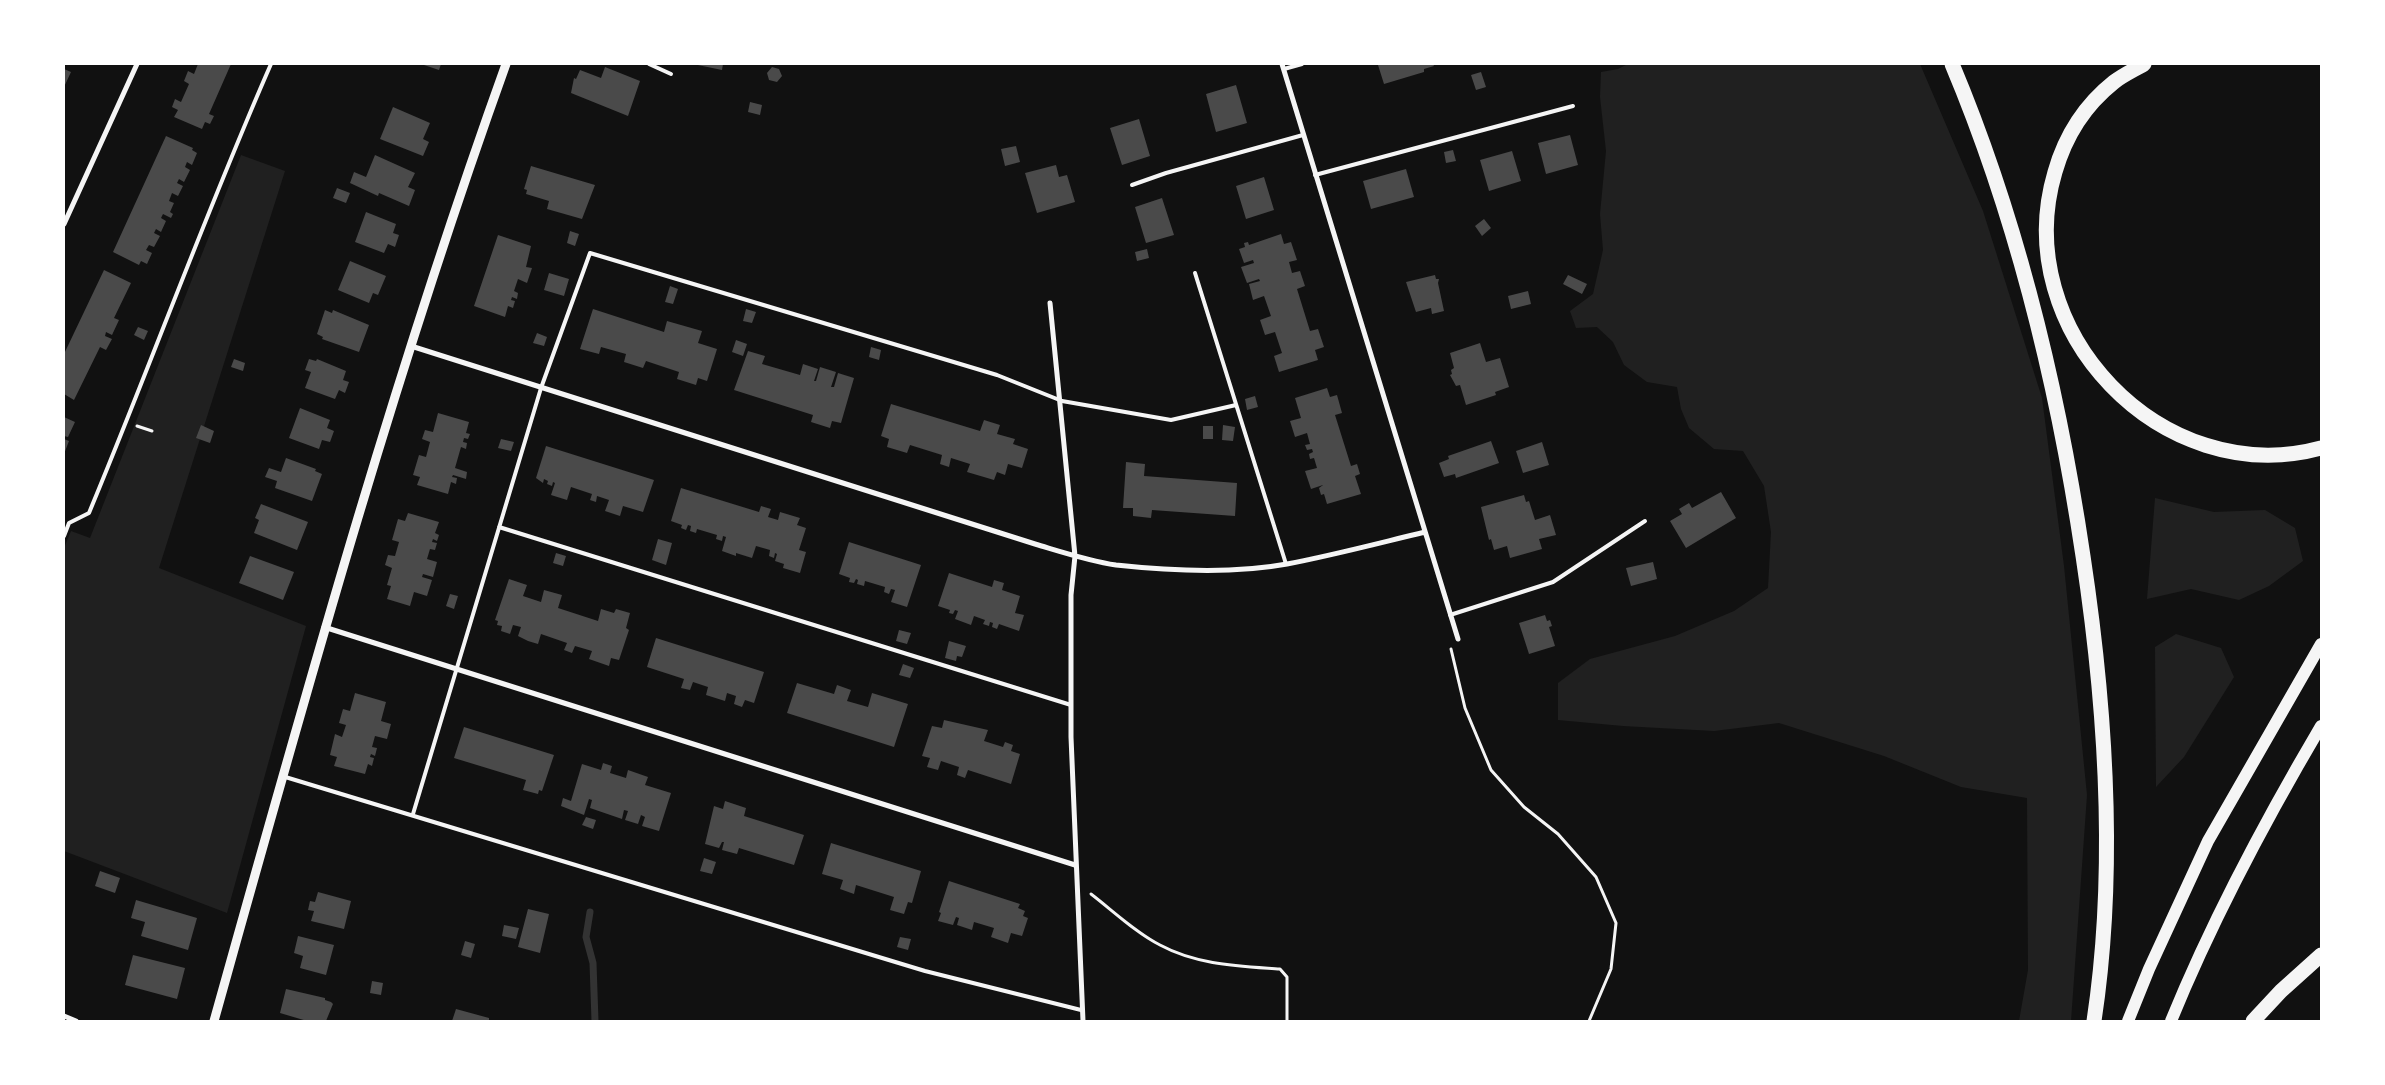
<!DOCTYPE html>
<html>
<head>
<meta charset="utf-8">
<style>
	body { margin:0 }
	#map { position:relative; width:2385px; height:1085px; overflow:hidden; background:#111; font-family:"Roboto Condensed",sans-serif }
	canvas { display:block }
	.frame { position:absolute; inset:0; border:65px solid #fff; pointer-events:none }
</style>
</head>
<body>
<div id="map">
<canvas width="2385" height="1085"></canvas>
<div class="frame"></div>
</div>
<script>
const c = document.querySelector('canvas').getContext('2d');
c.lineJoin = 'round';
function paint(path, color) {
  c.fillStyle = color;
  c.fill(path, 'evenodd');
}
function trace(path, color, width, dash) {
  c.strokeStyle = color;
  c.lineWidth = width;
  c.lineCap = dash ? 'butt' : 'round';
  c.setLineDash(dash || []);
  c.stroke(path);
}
paint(new Path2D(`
	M1628,64H1920L1983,211L2042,398L2064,566L2087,795L2071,1021H2019L2028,970L2027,798L1961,787L1884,756L1779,723L1714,731L1623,726L1558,720V683L1590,659L1675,636L1734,611L1768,588L1771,532L1764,486L1743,451L1714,449L1689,428L1681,409L1677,387L1647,382L1624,365L1613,342L1597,327L1576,328L1570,311L1593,294L1603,250L1600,214L1606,151L1600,97L1601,72L1618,69Z
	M241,155L285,171L159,568L306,626L227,913L64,851V548L71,531L90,538Z
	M2155,498L2214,512L2265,510L2295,528L2303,561L2269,586L2239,600L2191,589L2147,599Z
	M2176,634L2221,648L2234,677L2184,757L2156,787L2155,647Z`), '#202020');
trace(new Path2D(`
	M590,912L586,937L593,963L595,1021`), '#333', 7);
paint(new Path2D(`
	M198,64H231L209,114L214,116L210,124L205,122L202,129L174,117L178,110L172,107L175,99L181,102L189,84L184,81L188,71L194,74Z
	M421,64H441L439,70Z
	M693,64H723L722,70Z
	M1381,64H1433L1434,66L1424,69V72L1384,84L1378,65Z
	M605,67L640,81L628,116L571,93L574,78L576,79L580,70L601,78Z
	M772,67L779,69L782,76L777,82L769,80L767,73Z
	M64,69L71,72L64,87Z
	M1481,72L1486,87L1476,90L1471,75Z
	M1236,85L1247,123L1216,132L1206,94Z
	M750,102L762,105L760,115L748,112Z
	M393,107L430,123L423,139L429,142L423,156L380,139Z
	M1139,119L1150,156L1122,165L1110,128Z
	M1570,135L1578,165L1546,174L1538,143Z
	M166,136L193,148L192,150L197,153L192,165L187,162L185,167L190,170L184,182L179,179L177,183L183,186L178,196L172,193L169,201L174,203L170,212L173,214L171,218L163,214L161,218L166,221L161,232L156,229L154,233L160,236L154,247L149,245L146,250L152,253L147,264L141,261L139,265L113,252Z
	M1016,146L1020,162L1005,166L1001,149Z
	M1453,150L1456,161L1446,163L1444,152Z
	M1512,151L1521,181L1489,191L1480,160Z
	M375,155L415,173L408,187L415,190L409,206L379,193L378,196L350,183L354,172L366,177Z
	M1056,165L1059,177L1067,175L1075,202L1037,213L1025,173Z
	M531,166L595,185L582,219L547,209L549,201L526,194L527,190L524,189Z
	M1406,169L1414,197L1371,209L1363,181Z
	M1264,177L1274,210L1246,219L1236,186Z
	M337,188L350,193L346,203L333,198Z
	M1162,198L1174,235L1146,243L1135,207Z
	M366,212L396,224L393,233L399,235L395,247L388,244L384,253L355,242Z
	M1484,219L1491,228L1482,236L1475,226Z
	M570,231L579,234L575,246L567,243Z
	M1281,234L1284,244L1291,242L1297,260L1289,262L1292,273L1300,271L1305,286L1297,289L1310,331L1318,329L1324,347L1315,350L1318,360L1279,372L1274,356L1282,353L1275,332L1265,335L1260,320L1271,316L1264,296L1253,300L1249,284L1260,281L1259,279L1247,283L1241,267L1254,263L1253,260L1244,263L1239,249L1245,247L1244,243L1248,242L1249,245Z
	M498,235L531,246L526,267L532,268L527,283L518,279L514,291L518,293L517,299L512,297L511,300L515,301L513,308L508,306L505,317L474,306Z
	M1147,249L1149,258L1137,261L1135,252Z
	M350,261L386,276L378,295L373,293L369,303L338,290Z
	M104,270L131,283L114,318L119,320L112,335L106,332L105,336L112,339L106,350L100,347L74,400L64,394V354Z
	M549,273L569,279L564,296L544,290Z
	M1435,275L1436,279H1439L1438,283L1444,311L1432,314L1431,308L1416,312L1406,282Z
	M1568,275L1587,284L1582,294L1563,284Z
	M670,286L678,289L673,304L665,302Z
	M1528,291L1531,304L1511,309L1508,296Z
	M593,309L664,332L667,321L702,331L698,343L717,349L707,381L698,378L696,385L677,379L679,372L646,361L643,368L624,362L626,354L601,347L599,354L580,349Z
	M746,309L756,312L752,323L743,321Z
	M325,310L332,313L333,310L369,325L359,352L322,339L323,337L317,334Z
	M138,327L148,331L144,340L134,335Z
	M537,333L547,337L544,346L533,343Z
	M736,340L747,344L743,356L732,352Z
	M1480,343L1486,362L1500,358L1509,387L1495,392L1496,395L1466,405L1460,385L1456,386L1450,375L1452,374L1451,370L1454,368L1450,353Z
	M871,347L881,350L879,360L869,357Z
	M748,351L765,356L762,364L800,375L803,364L818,369L814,381H816L820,367L836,372L831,387H834L838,373L854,378L841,423L832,421L830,428L811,422L813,415L734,390Z
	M234,359L245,363L243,371L231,367Z
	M309,359L316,361L317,359L346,371L343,380L349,382L345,393L339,390L335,399L305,388L311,372L305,370Z
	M1327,388L1330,397L1337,395L1342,413L1335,415L1351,466L1357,464L1360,474L1355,476L1361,494L1327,504L1324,494L1321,495L1319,488L1323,485L1311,489L1305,471L1317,468L1314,458L1310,459L1309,454L1313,452L1312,449L1307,450L1305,445L1310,444L1307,433L1295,437L1290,421L1301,418L1295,398Z
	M1255,396L1258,407L1247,410L1245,399Z
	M891,404L980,431L984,420L1000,425L997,434L1015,439L1013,444L1028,449L1022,468L1008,464L1005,475L997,472L994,480L967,472L970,464L951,458L949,467L940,464L942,455L910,445L907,453L887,447L889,439L881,436Z
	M300,408L330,420L327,428L334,431L330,442L322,440L319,449L289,438Z
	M438,413L469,422L466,433L470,434L468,439L464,438L463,442L467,443L466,449L461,447L455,468L467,472L466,479L453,475L452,477L457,478L456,484L451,482L448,494L417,485L420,477L413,475L419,455L426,457L430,442L422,439L425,430L433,432Z
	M64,417L75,422L68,437L64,436Z
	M201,425L214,431L210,443L196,438Z
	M1223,425L1235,427L1233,441L1222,440Z
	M1203,426H1213V439H1203Z
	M64,439L69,441L64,454Z
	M501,439L514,442L511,451L498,448Z
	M1491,441L1499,463L1456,478L1455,474L1444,477L1439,463L1449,459L1448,456Z
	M1542,442L1549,465L1523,473L1516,451Z
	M546,446L654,480L643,512L623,506L620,516L605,511L609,500L597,496L596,502L590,500L592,494L571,487L567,500L551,495L555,483L553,482L552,486L547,484L548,481L544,479L543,483L536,478Z
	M286,458L316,469L315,471L322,474L312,501L275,488L277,481L265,477L269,468L281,472Z
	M1126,462L1145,464L1144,476L1237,483L1235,516L1152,510L1151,518L1133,516V508H1123Z
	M681,488L759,512L761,506L771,509L768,517L778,520L780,512L800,518L797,525L806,528L799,550L806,552L800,573L783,568L784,564L775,561L777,554L775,553L774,558L769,556L770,550L756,546L752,558L736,553V556L722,551L726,537L723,536L722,541L716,539L717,535L697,529L696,533L690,531L691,526L688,525L686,530L681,528L682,525L671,521Z
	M1721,492L1736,518L1686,548L1670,521L1682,514L1679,509L1689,503L1692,508Z
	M1524,495L1526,502L1529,501L1535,520L1550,515L1556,535L1539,539L1542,549L1510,558L1507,546L1494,550L1491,539L1489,540L1481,507Z
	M261,504L308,522L297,550L254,533L259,520L255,518Z
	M408,513L439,522L435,533L439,535L437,541L433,539L432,542L437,543L435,550L430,549L427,559L437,562L433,577L423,574L422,577L432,580L427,596L414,592L410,606L387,599L391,586L387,585L392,568L385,565L388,555L395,556L399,542L392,540L398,519L405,521Z
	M658,539L672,543L666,565L652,560Z
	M849,542L921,565L907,607L891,602L895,590L891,589L889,594L884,592L885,587L865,581L864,586L857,584L858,580L856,579L854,583L849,582L850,578L839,574Z
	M556,553L566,556L563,566L553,563Z
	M250,556L294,572L283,600L239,583Z
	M1653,562L1657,579L1631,586L1626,568Z
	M949,573L992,587L994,580L1004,583L1002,590L1020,596L1015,613L1024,615L1019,631L999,624L997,629L992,627L993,623L990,622L989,626L983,624L985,620L974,616L971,625L955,619L958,611L955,610L953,614L949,613L950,610L938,606Z
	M509,579L527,585L523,596L541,602L544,590L562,595L558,608L598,621L601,609L614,613L616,609L630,613L626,628L629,630L619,660L611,658L609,666L589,659L592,651L575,646L572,653L564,650L567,643L541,634L538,644L528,641L518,636L521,627L513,625L510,634L501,631L502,626L497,625L498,621L495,620Z
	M450,594L458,596L454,609L446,606Z
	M1545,615L1547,621L1550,620L1552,626L1549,627L1555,646L1529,654L1519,623Z
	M899,630L911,633L907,644L896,641Z
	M656,638L764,672L754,703L745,700L742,707L734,704L736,696L727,693L725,701L706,695L708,687L693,682L690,690L681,688L684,679L647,667Z
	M949,641L966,646L962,657L957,656L956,661L945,658Z
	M903,664L914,668L910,678L899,675Z
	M797,683L834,694L837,685L851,690L847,701L868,707L872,693L908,704L894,747L787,713Z
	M355,693L386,702L381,721L391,724L387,739L375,736L372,747L377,748L375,756L371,754L370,757L374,758L372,766L368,764L365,774L334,766L337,757L330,755L335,734L342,737L346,725L339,723L343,709L350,711Z
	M944,720L988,730L984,741L1003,747L1005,742L1013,745L1011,751L1020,754L1011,784L968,770L965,778L957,775L959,767L941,761L938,770L927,767L930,758L922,756L932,726L942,728Z
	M464,727L554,755L542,791L539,790L538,794L523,790L526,780L454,758Z
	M603,763L612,766L610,773L626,778L628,770L648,777L645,785L671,793L659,831L642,826L645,817L641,815L638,824L625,820L628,811L624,810L622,819L590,808L592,800L589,799L584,815L561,806L563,798L571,801L582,764L601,770Z
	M725,801L746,808L744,816L804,835L794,865L739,848L737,854L722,850L724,842H722L719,848L705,844L714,806L723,809Z
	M586,817L596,820L593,829L582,825Z
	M831,843L921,871L912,903L908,902L904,914L890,910L894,897L856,885L854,894L840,889L843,880L822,874Z
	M704,858L716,862L712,874L700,871Z
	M100,871L120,878L115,893L95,886Z
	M949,881L1020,904L1018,908L1025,911L1023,916L1028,918L1022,936L1011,933L1008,943L991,937L994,928L974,922L972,930L957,925L959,918L956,917L953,925L938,921L941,913L939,912Z
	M318,892L351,901L344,929L311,921L314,911L308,910L310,901L315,902Z
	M136,900L197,918L188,950L141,936L145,922L131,918Z
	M528,909L549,914L540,953L518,947Z
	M504,925L519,928L516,939L502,936Z
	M298,936L334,945L326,975L300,968L303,956L294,953Z
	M900,937L911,939L908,950L897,947Z
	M465,941L475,944L471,958L461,955Z
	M133,955L185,968L177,999L125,985Z
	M372,981L383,983L381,995L370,993Z
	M286,989L325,998V1000L331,1002L333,1004L326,1021H307L280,1013Z
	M456,1009L489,1018V1021H452Z`), '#4a4a4a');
trace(new Path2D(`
	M137,426L152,431
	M1451,649L1465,708L1491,770L1524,807L1558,834L1596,877L1616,923L1611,969L1589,1021
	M1091,894C1112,910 1136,933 1160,945C1197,965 1239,966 1280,969L1287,977V1021`), '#f5f5f5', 3);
trace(new Path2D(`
	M649,64L671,74
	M1284,69L1302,64
	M1315,175L1573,106
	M1132,185L1166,173L1303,135
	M1195,273L1286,564
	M499,527L1071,705
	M64,536L69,523L89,513C151,364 206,212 271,64
	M1450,615L1553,582L1645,521
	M282,776L925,971L1081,1010
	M413,814L541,388L590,253L997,375L1062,401L1171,420L1236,405`), '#f5f5f5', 4);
trace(new Path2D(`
	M1282,64L1458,639
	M64,224L137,64
	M1050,303L1075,556L1071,595V737L1083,1021
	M411,346L1035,544C1062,552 1089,561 1116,565C1171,571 1233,574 1287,564C1334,555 1379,543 1425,532
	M324,627L1075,865
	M64,1016L76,1021`), '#f5f5f5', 5);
trace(new Path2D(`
	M214,1021C304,700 393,378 506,64`), '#f5f5f5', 9);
trace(new Path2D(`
	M2128,1021L2149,969L2208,841L2321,644
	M2171,1021C2213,918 2265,821 2321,726`), '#f5f5f5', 12);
trace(new Path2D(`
	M1952,64C2018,221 2058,388 2083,556C2106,708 2117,869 2094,1021
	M2144,64C2134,70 2123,75 2114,82C2085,105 2065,137 2055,172C2008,330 2162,491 2321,448
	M2253,1021L2281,991L2321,955`), '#f5f5f5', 15);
</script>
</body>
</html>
